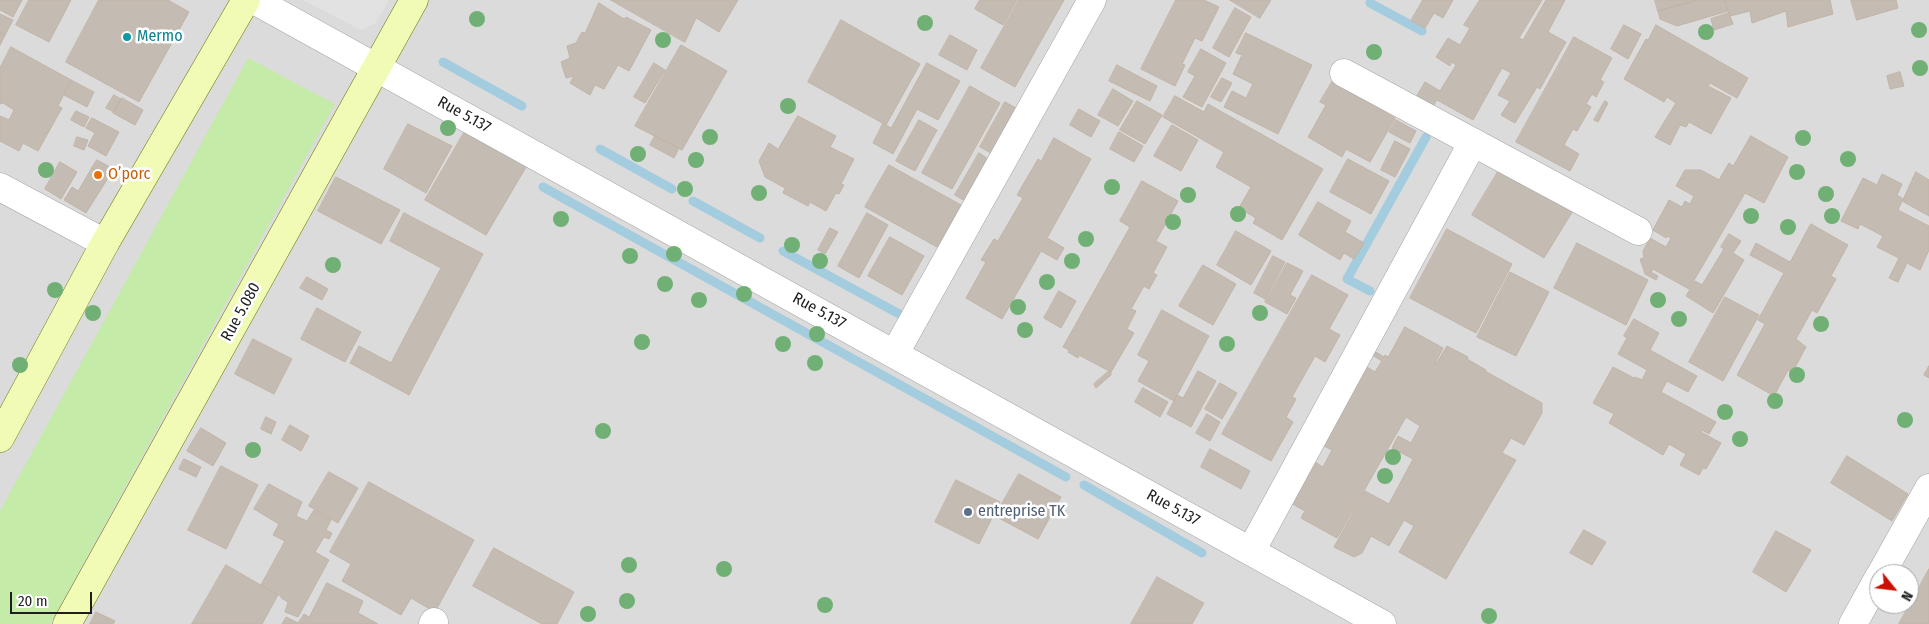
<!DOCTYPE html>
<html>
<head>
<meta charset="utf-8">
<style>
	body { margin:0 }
	#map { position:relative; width:1929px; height:624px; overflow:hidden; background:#efece4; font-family:"Fira Sans Condensed",sans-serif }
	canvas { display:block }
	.north { position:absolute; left:1869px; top:564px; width:50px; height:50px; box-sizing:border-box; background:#fff; border:1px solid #a5a5a5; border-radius:50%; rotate:119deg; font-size:14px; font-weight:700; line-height:20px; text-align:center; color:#1e1e1e }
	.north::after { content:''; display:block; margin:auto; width:18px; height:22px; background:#cc0f00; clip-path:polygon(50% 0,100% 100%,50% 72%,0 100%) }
	.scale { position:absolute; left:10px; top:592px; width:82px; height:22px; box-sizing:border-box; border:2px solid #1e1e1e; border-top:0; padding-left:6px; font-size:15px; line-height:18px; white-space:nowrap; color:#1e1e1e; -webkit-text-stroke:4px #fff; paint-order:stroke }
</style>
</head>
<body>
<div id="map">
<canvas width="1929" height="624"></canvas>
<div class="north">N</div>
<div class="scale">20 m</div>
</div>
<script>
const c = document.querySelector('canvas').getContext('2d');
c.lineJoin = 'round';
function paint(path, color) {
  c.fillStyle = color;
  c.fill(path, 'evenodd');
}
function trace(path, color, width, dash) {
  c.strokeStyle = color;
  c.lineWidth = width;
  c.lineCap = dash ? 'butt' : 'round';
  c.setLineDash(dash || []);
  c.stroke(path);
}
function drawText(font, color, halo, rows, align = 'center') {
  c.font = font + ' "Fira Sans Condensed",sans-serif';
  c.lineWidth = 5;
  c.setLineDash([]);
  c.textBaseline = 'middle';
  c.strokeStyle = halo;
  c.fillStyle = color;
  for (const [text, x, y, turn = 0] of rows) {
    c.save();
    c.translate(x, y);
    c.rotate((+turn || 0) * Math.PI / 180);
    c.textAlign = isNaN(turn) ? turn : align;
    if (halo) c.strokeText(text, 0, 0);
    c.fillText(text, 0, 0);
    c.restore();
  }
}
paint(new Path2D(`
	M0,0H1929V624H0ZM1879,574H1909V604H1879Z`), '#dcdbdb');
paint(new Path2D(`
	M248,58L335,104L50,624H0V511Z`), '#c4eba8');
paint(new Path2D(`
	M303,0H389L376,23L361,30Z`), '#e2e2e2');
trace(new Path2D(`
	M1370,3L1422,31
	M443,62L522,106
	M600,149L672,189
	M543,187L1066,477
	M693,201L760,238
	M783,251L903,316
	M1370,291L1347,279L1426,137
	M1084,485L1202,553`), '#a3ccde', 9);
const building = new Path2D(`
	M0,0H22L13,17L0,10Z
	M29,0H71L49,42L16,25Z
	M99,0H168L189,12L139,102L66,62Z
	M611,0H738L719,32L696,18L685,42Z
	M980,0H1017L1003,25L975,9Z
	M1019,0H1064L1015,87L981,68Z
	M1176,0H1204L1219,7L1202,41L1195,38L1182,64L1185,65L1175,86L1141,69Z
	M1230,0H1271L1260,18Z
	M1423,0H1453L1443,18L1434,13L1425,28L1411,21Z
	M1480,0H1542L1519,38L1523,40L1546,0H1565L1548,32L1566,42L1540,89L1537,87L1515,123L1501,115L1510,101L1498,95L1511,73L1502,68L1473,120L1437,100L1431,109L1415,99L1425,82L1440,91L1456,65L1452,62L1450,66L1436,57L1448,38L1460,45L1470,28L1464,25Z
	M1655,0H1698L1658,11Z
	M1698,0H1725L1728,11L1677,26L1660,19L1658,11Z
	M1725,0H1830L1833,14L1788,27L1786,11L1752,23L1750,11L1730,16Z
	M1851,0H1896L1898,8L1857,20Z
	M599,3L624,19L626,17L651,30L629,71L618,65L604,89L595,85L590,95L570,83L574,76L566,78L561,62L570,58L567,46L576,43L582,32L585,33Z
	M1235,8L1251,17L1229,57L1213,48Z
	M1729,13L1733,24L1714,30L1711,19Z
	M0,14L13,20L5,35L0,32Z
	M841,20L920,64L886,125L808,82Z
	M1624,25L1641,34L1628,59L1611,49Z
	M1656,25L1748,78L1737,98L1710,83L1708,86L1731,98L1711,134L1689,122L1686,127L1680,125L1670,145L1655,137L1676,103L1667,97L1664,102L1624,79L1646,39L1648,40Z
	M0,32L5,35L0,45Z
	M1246,33L1312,65L1278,134L1224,107L1232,91L1246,98L1253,84L1233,74L1242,55L1236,53Z
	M950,35L977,50L967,70L939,55Z
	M1574,37L1612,58L1600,80L1604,82L1596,97L1592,94L1586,104L1591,107L1577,131L1573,129L1564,145L1579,154L1570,171L1516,142Z
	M681,45L727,71L682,150L635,126Z
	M11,47L71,80L58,106L62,108L38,151L23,143L19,151L0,141V116L9,120L14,110L3,103L0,104V68Z
	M1201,49L1226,63L1202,107L1183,97L1195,76L1188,72Z
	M654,63L665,70L645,103L634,97Z
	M927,63L960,81L938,120L917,109L893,154L873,143L883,123L891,128Z
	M1117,65L1157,86L1150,101L1109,81Z
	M1900,72L1904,86L1890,89L1887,76Z
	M1222,78L1232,83L1221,102L1211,97Z
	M71,80L94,92L87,107L64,95Z
	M1332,82L1395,118L1370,162L1346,149L1342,157L1308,137L1326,105L1320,102Z
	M970,86L1000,103L952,189L922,173Z
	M1113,89L1133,101L1118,126L1098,115Z
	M114,95L121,99L114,112L106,108Z
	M1175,96L1204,112L1208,104L1323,169L1282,240L1253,223L1256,218L1239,208L1251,187L1216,167L1224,152L1163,117Z
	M122,98L143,110L135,125L113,113Z
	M1137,101L1162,115L1145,144L1120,130Z
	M1605,101L1608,103L1598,122L1594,120Z
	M1005,102L1016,108L991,153L980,147Z
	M1079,109L1100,121L1091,137L1070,125Z
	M76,111L89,117L84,127L71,120Z
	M798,116L836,136L830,147L854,159L841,184L844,185L839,194L836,193L826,211L810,202L808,206L783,193L785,188L765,177L759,161L769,143L778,149Z
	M92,118L119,132L106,156L88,146L95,133L86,128Z
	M919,120L937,130L915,171L896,161Z
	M1396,120L1416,131L1410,143L1389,132Z
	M408,124L452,146L426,193L384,169Z
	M1172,125L1198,140L1181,171L1154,156Z
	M468,126L529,162L486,235L425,200Z
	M1119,132L1143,146L1134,162L1110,149Z
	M655,136L679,148L674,158L650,145Z
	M1751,136L1788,157L1764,203L1745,193L1689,289L1653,269L1651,272L1658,276L1656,280L1645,274L1640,259L1644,258L1643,251L1649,240L1648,237L1666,247L1671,238L1667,236L1666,238L1653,230L1669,200L1682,207L1685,201L1690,204L1694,196L1676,186L1685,170H1701L1719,180L1729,163L1733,166Z
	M77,137L88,140L84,150L74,146Z
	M1054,138L1091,159L1047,238L1064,248L1057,260L1041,251L1002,319L966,298L986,262L981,260L994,239L998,241L1023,198L1017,195L1038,159L1041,161Z
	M1395,141L1410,149L1395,177L1381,170Z
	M979,153L988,159L965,201L955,195Z
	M1348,159L1389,181L1371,214L1330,192Z
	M97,160L110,167L105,176L92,168Z
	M60,162L77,172L61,199L45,189Z
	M889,165L961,205L937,247L865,207Z
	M1502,165L1574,209L1544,258L1472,215Z
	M92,168L108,178L86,213L64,200L72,187L78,191Z
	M1916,172L1929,180V216L1902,201L1898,210L1929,226V250L1920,270L1907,263L1898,282L1889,278L1899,258L1877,247L1883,236L1860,224L1858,229L1841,221L1863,178L1877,185L1882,174L1902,184L1897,195L1903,199Z
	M336,177L400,210L381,244L318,211Z
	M1142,181L1178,201L1156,241L1167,247L1153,273L1157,275L1149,289L1144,286L1131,309L1136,311L1127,329L1134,333L1111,372L1079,355L1078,358L1068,352L1069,350L1063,347L1130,227L1120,221Z
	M1318,202L1351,221L1345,232L1364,243L1354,259L1344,253L1340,260L1299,235Z
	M404,213L483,254L409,395L350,363L359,346L391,363L441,268L390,241Z
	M867,213L888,225L859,278L838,266Z
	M1811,224L1848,245L1831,276L1836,279L1817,313L1812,310L1796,339L1806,347L1792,373L1788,370L1774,396L1737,375L1765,324L1758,320L1784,273L1750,255L1756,243L1790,262Z
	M830,228L838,232L825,254L818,250Z
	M1447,229L1512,264L1476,333L1410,298Z
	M1236,231L1271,251L1251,285L1217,265Z
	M1729,234L1741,241L1733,253L1744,260L1713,313L1686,296L1695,281L1702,285L1724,249L1721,247Z
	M890,237L924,256L902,295L868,276Z
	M1577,243L1648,280L1626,325L1554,288Z
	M1273,256L1285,262L1265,299L1254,293Z
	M1287,263L1303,271L1290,295L1296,298L1287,314L1265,302Z
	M1203,265L1236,284L1213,325L1179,306Z
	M1510,272L1549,292L1516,356L1477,337Z
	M1312,275L1348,295L1329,329L1340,335L1325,362L1315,356L1292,397L1296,399L1286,417L1293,422L1271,461L1222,434Z
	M307,277L328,289L322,300L300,288Z
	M1059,291L1076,301L1061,328L1044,318Z
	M1725,297L1759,315L1723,381L1689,362Z
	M317,308L361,332L345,362L301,339Z
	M1162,310L1209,336L1174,401L1138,381L1149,361L1138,355Z
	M1634,319L1659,333L1650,350L1697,376L1688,392L1667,381L1661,392L1716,422L1709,434L1702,430L1701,432L1721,443L1706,469L1703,468L1699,475L1680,465L1686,454L1669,444L1663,455L1609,423L1614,414L1593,403L1613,367L1634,378L1635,377L1642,380L1647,370L1618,354L1627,338L1624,336Z
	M1405,327L1443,348L1435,363L1436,364L1447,346L1468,357L1467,359L1486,370L1485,371L1542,403V413L1524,445L1511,438L1502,453L1516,460L1446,579L1399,552L1414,526L1404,520L1389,546L1371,536L1362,553L1354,557L1334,547L1365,491L1389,504L1413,459L1392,448L1398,436L1411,443L1420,426L1406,417L1337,538L1301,518L1305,511L1289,502L1312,460L1323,467L1332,450L1322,445L1364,365L1375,372L1382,361L1372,355L1374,351L1384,357L1385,355L1388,357Z
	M253,339L292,359L274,394L235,374Z
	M1929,366V378L1924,375Z
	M1109,371L1111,372V375L1096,388L1094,384Z
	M1198,371L1216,381L1191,427L1167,414L1177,395L1183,398Z
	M1220,383L1237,393L1222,419L1205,409Z
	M1143,388L1168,402L1160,417L1135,402Z
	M1207,414L1220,422L1210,441L1196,433Z
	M266,417L276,422L271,434L261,429Z
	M290,425L309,436L301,451L282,440Z
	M201,428L226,443L213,466L187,451Z
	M1210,449L1250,471L1241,489L1201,467Z
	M1847,456L1908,494L1892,521L1831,483Z
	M184,459L201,467L196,477L179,469Z
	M221,466L258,485L226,549L188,530Z
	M329,472L358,488L338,523L309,506Z
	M1019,474L1061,497L1038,539L995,516Z
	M956,480L1000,502L979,544L935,522Z
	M369,482L474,540L435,612L411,598L401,615L342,581L351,564L330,552Z
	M269,484L302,502L296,516L307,521L314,510L331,520L326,530L332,533L329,539L324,537L315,552L329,560L298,617L285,612L288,602L281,598V596L261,585L285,541L273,535L279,524L254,509Z
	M1584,530L1606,542L1592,565L1570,553Z
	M1776,531L1811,550L1786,592L1753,572Z
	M494,548L574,592L557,624H542L473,586Z
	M226,565L278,595L262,624H192Z
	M1929,569V624H1899Z
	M1157,577L1204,603L1192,624H1131Z
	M327,583L363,601L358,613L378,624H282L286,617L298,623L304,614L309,617Z
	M96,612L115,621L113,624H90Z`);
paint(building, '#c4bcb3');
trace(building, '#c1b4a6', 1);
const street = new Path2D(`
	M254,0L1382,624
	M1344,73L1638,231
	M0,187L105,243
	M895,353L1092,0
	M1251,551L1473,142
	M1881,574L1929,488
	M433,624L434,622
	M1853,624L1879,577`);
const secondary = new Path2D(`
	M0,438L105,243L246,0
	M67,624L414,0`);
trace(street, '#a5a5a5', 29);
trace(secondary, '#637802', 29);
trace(street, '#fff', 28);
trace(secondary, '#f2fbb6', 28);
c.fillStyle = '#70b075';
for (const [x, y] of [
	[477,19],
	[925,23],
	[1919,30],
	[1706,32],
	[663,40],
	[1374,52],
	[1920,68],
	[788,106],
	[448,128],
	[710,137],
	[1803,138],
	[638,154],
	[1848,159],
	[696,160],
	[46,170],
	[1797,172],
	[1112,187],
	[685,189],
	[759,193],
	[1826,194],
	[1188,195],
	[1238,214],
	[1751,216],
	[1832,216],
	[561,219],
	[1173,222],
	[1788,227],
	[1086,239],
	[792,245],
	[674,254],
	[630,256],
	[820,261],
	[1072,261],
	[333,265],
	[1047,282],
	[665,284],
	[55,290],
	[744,294],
	[699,300],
	[1658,300],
	[1018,307],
	[93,313],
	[1260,313],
	[1679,319],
	[1821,324],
	[1025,330],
	[817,334],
	[642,342],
	[783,344],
	[1227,344],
	[815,363],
	[20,365],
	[1797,375],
	[1775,401],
	[1725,412],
	[1905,420],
	[603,431],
	[1740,439],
	[253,450],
	[1393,457],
	[1385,476],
	[629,565],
	[724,569],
	[627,601],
	[825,605],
	[588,614],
	[1489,616]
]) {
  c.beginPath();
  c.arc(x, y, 8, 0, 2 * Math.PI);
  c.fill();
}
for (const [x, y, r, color] of [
	[127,37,5,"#0f9aa8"],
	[98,175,5,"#e8710a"],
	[968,512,5,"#5c6f8a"]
]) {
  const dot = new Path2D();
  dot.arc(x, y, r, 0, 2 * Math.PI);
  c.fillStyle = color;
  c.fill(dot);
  trace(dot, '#fff', 2);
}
drawText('16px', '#0d838f', '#fff', [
	["Mermo",137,37]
], 'left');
drawText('16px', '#1e1e1e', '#fff', [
	["Rue 5.137",464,115,29],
	["Rue 5.137",819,311,29],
	["Rue 5.080",241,312,-61],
	["Rue 5.137",1173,508,29]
]);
drawText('16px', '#c56008', '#fff', [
	["O’porc",108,175]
], 'left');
drawText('16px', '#4e5e75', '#fff', [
	["entreprise TK",978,512]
], 'left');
</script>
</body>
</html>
